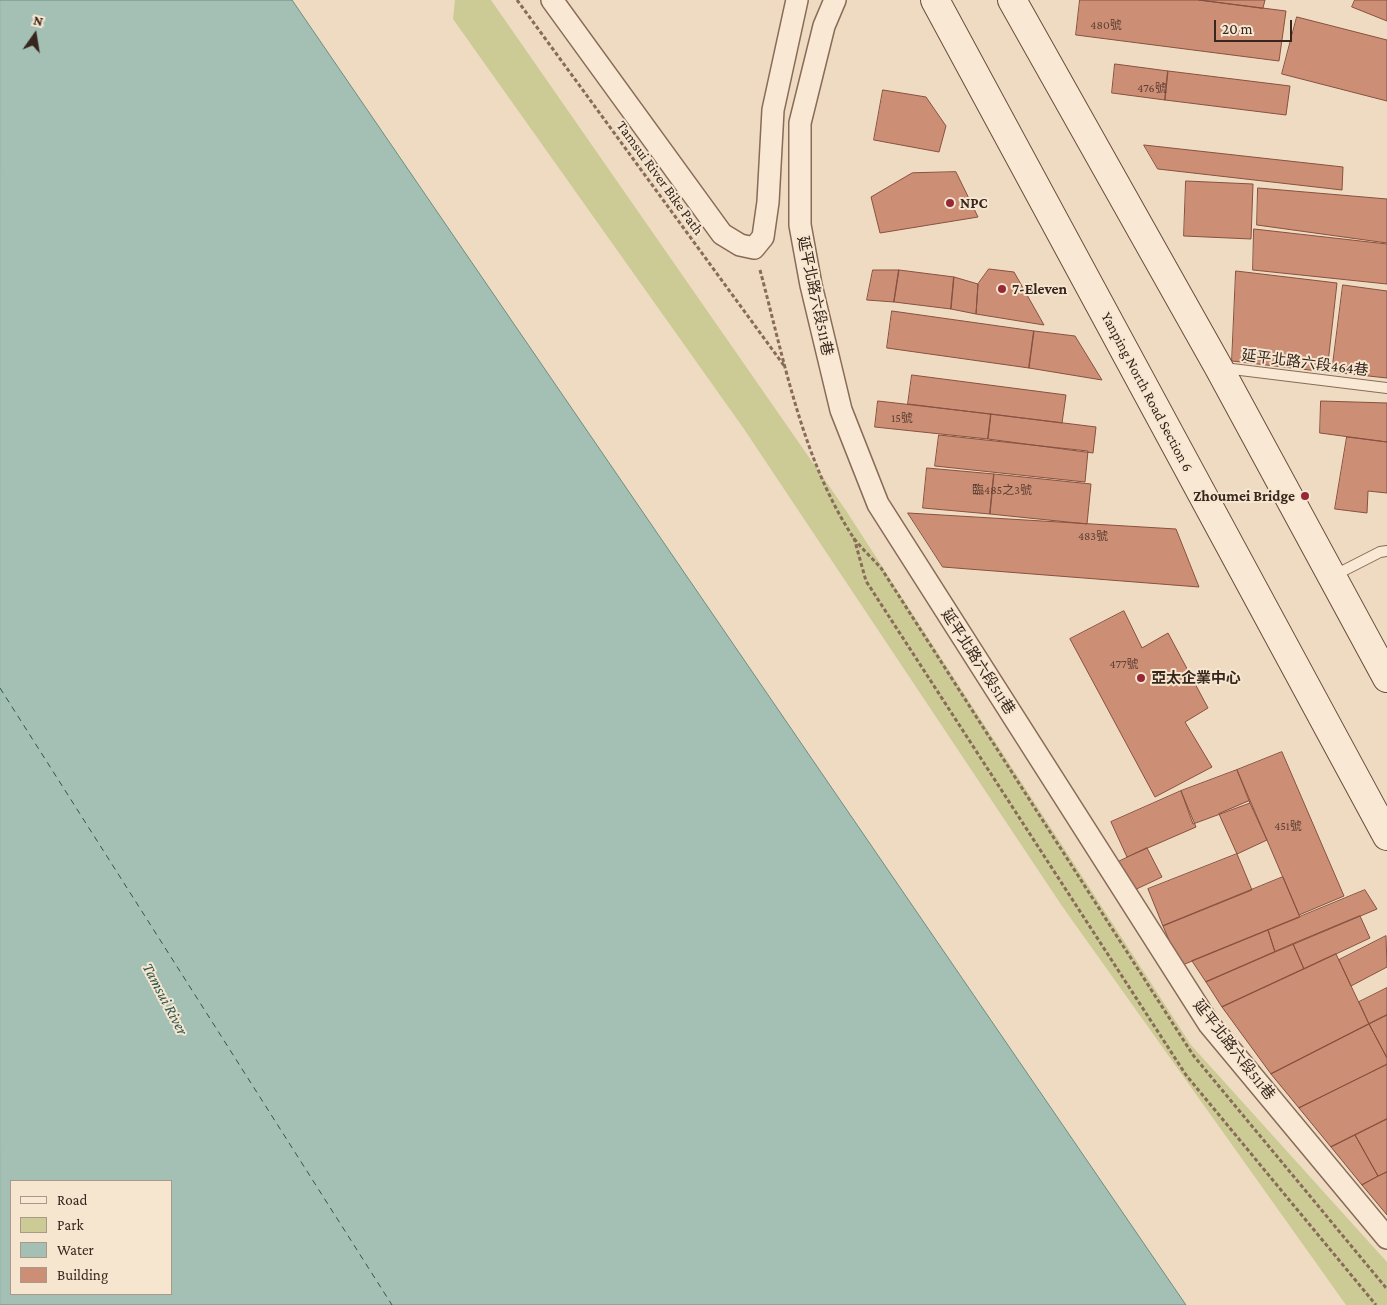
<!DOCTYPE html>
<html>
<head>
<meta charset="utf-8">
<style>
	body { margin:0 }
	#map { position:relative; width:1387px; height:1305px; overflow:hidden; background:#eedbc1; font-family:"Crimson Pro",serif }
	canvas { display:block }
	.legend { position:absolute; left:10px; top:1180px; width:162px; height:115px; box-sizing:border-box; background:#f6e6d0; border:1px solid #a98; margin:0; padding:6px 9px; list-style:none; font-size:15px; color:#37261d }
	.legend li { display:flex; align-items:center; gap:10px; height:25px }
	.legend b { width:25px; border:1px solid #a98 }
	.north { position:absolute; left:10px; top:10px; width:50px; height:50px; -webkit-text-stroke:4px #f6e6d0; paint-order:stroke; rotate:13deg; font-size:14px; font-weight:700; line-height:20px; text-align:center; color:#37261d }
	.north::after { content:''; display:block; margin:auto; width:18px; height:22px; background:#37261d; clip-path:polygon(50% 0,100% 100%,50% 72%,0 100%) }
	.scale { position:absolute; left:1214px; top:20px; width:78px; height:22px; box-sizing:border-box; border:2px solid #37261d; border-top:0; padding-left:6px; font-size:15px; line-height:18px; white-space:nowrap; color:#37261d; -webkit-text-stroke:4px #f6e6d0; paint-order:stroke }
</style>
</head>
<body>
<div id="map">
<canvas width="1387" height="1305"></canvas>
<ul class="legend">
<li><b style="height:6px;background:#f9e9d4"></b>Road</li>
<li><b style="height:14px;background:#cccb95"></b>Park</li>
<li><b style="height:14px;background:#a4c0b4"></b>Water</li>
<li><b style="height:14px;background:#cd8e76"></b>Building</li>
</ul>
<div class="north">N</div>
<div class="scale">20 m</div>
</div>
<script>
const c = document.querySelector('canvas').getContext('2d');
c.lineJoin = 'round';
function paint(path, color) {
  c.fillStyle = color;
  c.fill(path, 'evenodd');
}
function trace(path, color, width, dash) {
  c.strokeStyle = color;
  c.lineWidth = width;
  c.lineCap = dash ? 'butt' : 'round';
  c.setLineDash(dash || []);
  c.stroke(path);
}
function drawText(font, color, halo, rows, align = 'center') {
  c.font = font + ' "Crimson Pro","Noto Sans TC",serif';
  c.lineWidth = 4;
  c.setLineDash([]);
  c.textBaseline = 'middle';
  c.strokeStyle = halo;
  c.fillStyle = color;
  for (const [text, x, y, turn = 0] of rows) {
    c.save();
    c.translate(x, y);
    c.rotate((+turn || 0) * Math.PI / 180);
    c.textAlign = isNaN(turn) ? turn : align;
    if (halo) c.strokeText(text, 0, 0);
    c.fillText(text, 0, 0);
    c.restore();
  }
}
paint(new Path2D(`
	M455,0H491L845,509L1191,1045L1387,1262V1305H1346L1062,906L744,429L453,19Z`), '#cccb95');
const water = new Path2D(`
	M0,0H292L1186,1305H0ZM11,1181H171V1294H11Z`);
paint(water, '#a4c0b4');
trace(water, '#6b8e81', 1);
trace(new Path2D(`
	M0,688L392,1305`), '#2c574f', 1, [6, 5]);
const building = new Path2D(`
	M1080,0H1199L1286,11L1279,61L1076,35Z
	M1199,0H1265L1263,8Z
	M1355,0H1387V21L1352,7Z
	M1297,17L1387,40V101L1282,74Z
	M1115,64L1168,71L1165,100L1112,93Z
	M1168,71L1290,86L1286,115L1165,100Z
	M883,90L926,97L946,126L939,152L874,140Z
	M1144,145L1343,167L1342,190L1158,169Z
	M956,172L978,217L880,233L871,197L912,173Z
	M1186,181L1253,184L1251,239L1184,236Z
	M1258,188L1387,199V243L1257,225Z
	M1254,229L1387,244V284L1253,270Z
	M989,269L1014,272L1044,325L976,314L978,284Z
	M873,270H899L894,302L867,300Z
	M899,270L954,277L951,309L894,302Z
	M1236,271L1337,283L1327,372L1232,361Z
	M954,277L978,284L976,314L951,309Z
	M1343,285L1387,291V378L1332,372Z
	M892,311L1034,331L1029,368L887,348Z
	M1034,331L1075,336L1102,380L1029,368Z
	M912,375L1066,395L1062,423L908,404Z
	M878,401L991,414L988,439L875,427Z
	M1321,401L1387,403V442L1320,433Z
	M991,414L1096,427L1093,453L988,439Z
	M939,435L1088,451L1085,482L935,466Z
	M1347,437L1387,442V493L1368,491L1367,513L1335,509Z
	M927,468L994,474L990,514L923,508Z
	M994,474L1091,484L1087,524L990,514Z
	M908,513L1176,529L1199,587L943,567Z
	M1124,611L1142,648L1168,633L1208,708L1185,722L1212,767L1155,797L1070,639Z
	M1282,752L1344,896L1299,915L1237,770Z
	M1237,770L1250,803L1193,824L1181,791Z
	M1181,791L1196,827L1127,857L1111,822Z
	M1249,801L1267,840L1237,854L1219,814Z
	M1147,848L1162,877L1128,893L1114,864Z
	M1237,854L1252,890L1163,926L1148,889Z
	M1283,877L1300,917L1180,966L1163,926Z
	M1365,890L1377,909L1275,952L1268,930Z
	M1360,916L1370,938L1304,969L1293,944Z
	M1268,930L1275,952L1206,982L1192,961Z
	M1386,936L1387,967L1351,986L1339,960Z
	M1293,944L1304,969L1222,1007L1206,982Z
	M1336,954L1369,1024L1271,1074L1222,1007Z
	M1387,988V1015L1369,1024L1359,1002Z
	M1387,1015V1058L1369,1024Z
	M1369,1024L1387,1058V1064L1299,1108L1271,1074Z
	M1387,1065V1119L1331,1147L1299,1108Z
	M1387,1119V1172L1378,1176L1355,1135Z
	M1355,1135L1378,1176L1362,1185L1331,1147Z
	M1387,1172V1215L1362,1185Z`);
paint(building, '#cd8e76');
trace(building, '#87513e', 1);
const lane = new Path2D(`
	M1224,368L1387,388
	M1333,576L1380,552L1387,551`);
const street = new Path2D(`
	M552,0L722,234L740,245L754,248L763,237L768,202L773,110L797,0
	M835,0L824,26L800,123V225L811,285L841,410L878,504L1209,1024L1387,1238`);
const secondary = new Path2D(`
	M935,0L1387,836
	M1012,0L1219,368L1387,678`);
trace(lane, '#886b58', 12);
trace(street, '#886b58', 24);
trace(secondary, '#6a4c3c', 30);
trace(new Path2D(`
	M517,0L785,367
	M760,270C784,359 802,459 853,537C861,548 872,558 881,568L1193,1055L1387,1289
	M854,538L866,581L1186,1075L1376,1305`), '#886b58', 3, [4, 2.5]);
trace(lane, '#f9e9d4', 10);
trace(street, '#f9e9d4', 21);
trace(secondary, '#f9e9d4', 28);
for (const [x, y, r, color] of [
	[950,203,5,"#972837"],
	[1002,289,5,"#972837"],
	[1305,496,5,"#972837"],
	[1141,678,5,"#972837"]
]) {
  const dot = new Path2D();
  dot.arc(x, y, r, 0, 2 * Math.PI);
  c.fillStyle = color;
  c.fill(dot);
  trace(dot, '#f6e6d0', 2);
}
drawText('12px', '#5c4033', null, [
	["480號",1106,25],
	["476號",1152,88],
	["15號",902,418],
	["臨485之3號",1002,490],
	["483號",1093,536],
	["477號",1124,664],
	["451號",1288,826]
]);
drawText('15px', '#37261d', '#f6e6d0', [
	["Tamsui River Bike Path",660,178,54],
	["延平北路六段511巷",815,296,78],
	["延平北路六段464巷",1305,363,7],
	["Yanping North Road Section 6",1147,392,62],
	["延平北路六段511巷",978,662,57],
	["延平北路六段511巷",1234,1050,52]
]);
drawText('bold 15px', '#37261d', '#f6e6d0', [
	["NPC",960,203],
	["7-Eleven",1012,289],
	["Zhoumei Bridge",1295,496,"right"],
	["亞太企業中心",1151,678]
], 'left');
drawText('italic 16px', '#2c574f', '#f6e6d0', [
	["Tamsui River",165,999,62]
]);
</script>
</body>
</html>
